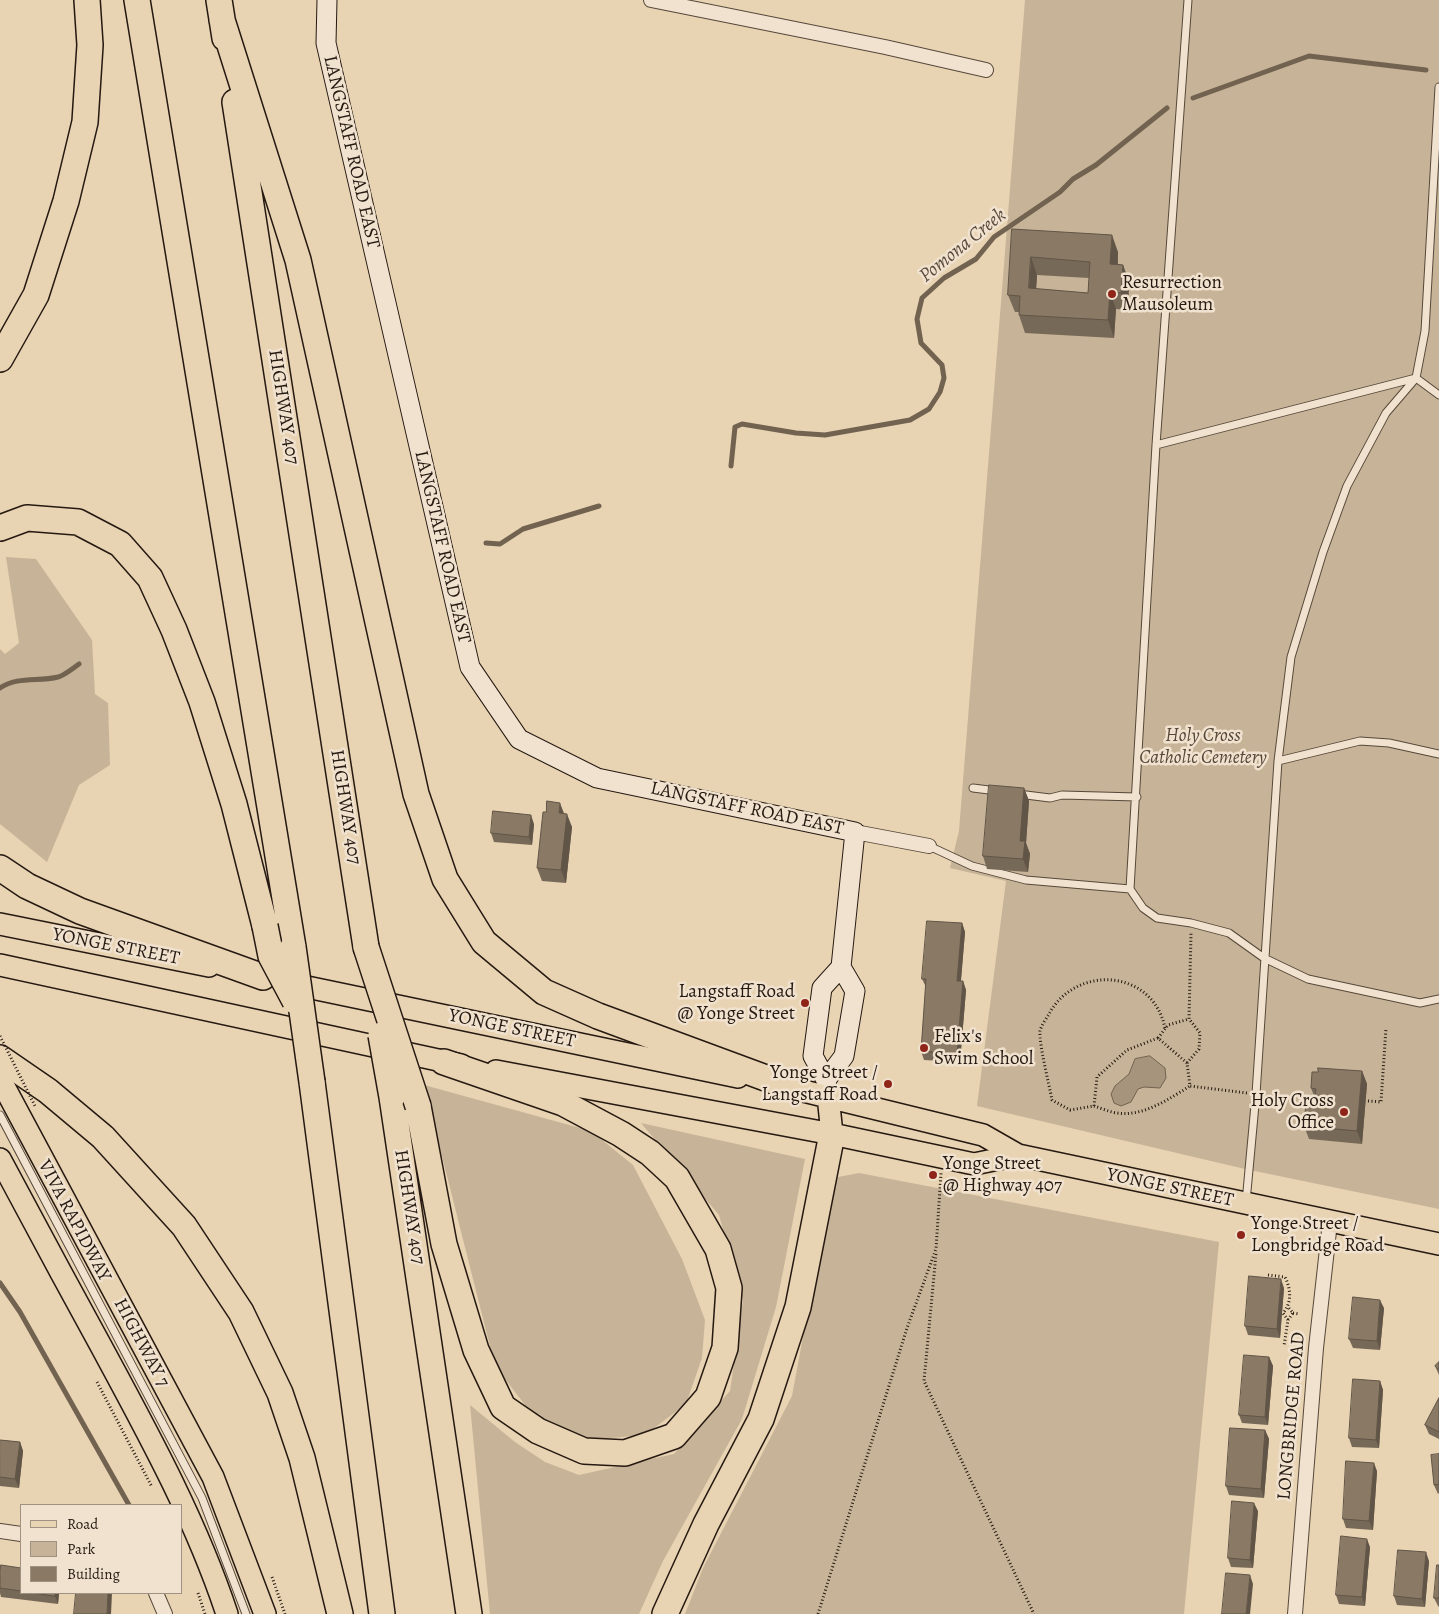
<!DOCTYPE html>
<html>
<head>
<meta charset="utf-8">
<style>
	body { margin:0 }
	#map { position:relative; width:1439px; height:1614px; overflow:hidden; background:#e8d3b3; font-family:Alegreya,serif }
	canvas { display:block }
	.legend { position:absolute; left:20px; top:1504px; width:162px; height:90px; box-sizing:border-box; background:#f0e2ce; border:1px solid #9f9282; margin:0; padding:6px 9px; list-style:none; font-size:15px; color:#251911 }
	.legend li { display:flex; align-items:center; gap:10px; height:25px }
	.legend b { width:25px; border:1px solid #9f9282 }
</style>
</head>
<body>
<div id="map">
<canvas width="1439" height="1614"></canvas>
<ul class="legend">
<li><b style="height:6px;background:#e8d3b3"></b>Road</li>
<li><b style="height:14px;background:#c7b397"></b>Park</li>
<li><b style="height:14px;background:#8a7a65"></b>Building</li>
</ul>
</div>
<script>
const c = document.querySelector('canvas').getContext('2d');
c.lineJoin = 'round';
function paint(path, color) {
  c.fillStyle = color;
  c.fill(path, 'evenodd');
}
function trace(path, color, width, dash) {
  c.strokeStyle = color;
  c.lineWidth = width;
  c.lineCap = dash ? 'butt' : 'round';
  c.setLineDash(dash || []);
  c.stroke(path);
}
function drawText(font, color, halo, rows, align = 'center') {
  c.font = font + ' Alegreya,serif';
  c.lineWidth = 5;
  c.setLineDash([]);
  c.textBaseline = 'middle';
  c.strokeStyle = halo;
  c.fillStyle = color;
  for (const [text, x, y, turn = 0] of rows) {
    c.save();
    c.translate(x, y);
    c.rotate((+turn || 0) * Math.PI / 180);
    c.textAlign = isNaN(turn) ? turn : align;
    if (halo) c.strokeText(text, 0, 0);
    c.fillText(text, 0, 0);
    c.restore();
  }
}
paint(new Path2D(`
	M1025,0H1439V1209L1245,1169L977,1106L1006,881L950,868L959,831Z
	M6,557L36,559L92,640L95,694L108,703L110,765L79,785L47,862L0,824V649L5,654L19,643Z
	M424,1085L591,1131L633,1165L682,1259L705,1320L702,1358L686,1404L645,1435L589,1440L535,1418L495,1366Z
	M641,1123L805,1159L776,1307L742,1419L663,1561L639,1614H490L470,1405L515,1442L545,1462L579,1475L674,1454L730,1391L743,1300L719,1215Z
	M859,1173L1219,1242L1184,1614H685L703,1568L792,1396L829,1197L838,1177Z`), '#c7b397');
const water = new Path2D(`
	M1150,1056L1165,1068L1166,1078L1160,1088L1144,1087L1138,1089L1131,1102L1121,1106L1114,1103L1111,1094L1115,1086L1129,1074L1135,1059Z`);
paint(water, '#a6947c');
trace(water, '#726351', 1);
trace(new Path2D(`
	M1193,98L1309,56L1426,70
	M731,466L735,427L742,424L796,433L825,435L910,420L929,409L940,392L944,378L942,365L921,343L917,319L922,298L944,278L976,259L994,237L1060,192L1073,179L1096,165L1167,108
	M486,543L500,544L523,529L599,506
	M0,688C18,676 38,682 58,677C65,675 73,668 79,664
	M0,1283L20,1312L129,1505`), '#726351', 5);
const lane = new Path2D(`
	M1188,0L1156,445L1130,889L1143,908L1157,918L1191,923L1229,933L1264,958L1308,979L1420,1003L1439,999
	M1156,445L1416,378L1439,395
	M1278,761L1360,741L1389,743L1439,754
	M973,788L997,791
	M1018,794L1050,798L1062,795L1137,797
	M929,846L972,866L1026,880L1130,889
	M0,1115L202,1498L246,1614
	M1246,1202L1256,1094L1278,761L1291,657L1323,552L1347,486L1386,413L1416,378L1425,331L1439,87`);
const street = new Path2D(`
	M651,0L885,47L986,70
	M855,832L929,846
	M0,1531L21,1534
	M156,1593L165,1614
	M1295,1614L1316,1348L1330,1222`);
const secondary = new Path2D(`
	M327,0L326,43L470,667L519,739L597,778L855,832L841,967L855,991L844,1056L826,1080
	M827,1089L826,1080L813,1056L822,988L841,967`);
const primary = new Path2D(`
	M0,924L209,966
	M0,965L461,1065
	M283,982L738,1077
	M496,1071L832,1134L974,1164L1018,1155
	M0,1079L213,1477L265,1614
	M775,1084L983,1135L1018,1155L1439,1244
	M828,1096L832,1134
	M0,1159C33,1221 67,1284 101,1346C148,1433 196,1520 227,1614`);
const highway = new Path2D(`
	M137,0L293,947
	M219,0L225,38
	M222,20L298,260L416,794L445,879L484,942L544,992L598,1016L790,1087
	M235,102L366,947
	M0,359L36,295L66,201L85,122L90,45L87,0
	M0,528L27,518L78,522L120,544L150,578L174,630L202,702L234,804L265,926
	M0,868L27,886L80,911L263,977
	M0,1058L48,1091L103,1137L184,1226L241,1312L280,1393L302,1458L340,1614
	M312,1082L382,1614
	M392,1097L469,1614
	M418,1106L444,1244L476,1350L503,1407L538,1431L584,1451L625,1453L674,1436L708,1397L725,1348L729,1288L718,1249L677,1178L650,1153L621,1134L563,1103L444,1062
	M665,1614L706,1524L761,1419L798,1307L832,1134`);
trace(lane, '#56483a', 9);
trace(street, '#56483a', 16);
trace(secondary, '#251911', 21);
trace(primary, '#251911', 24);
trace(highway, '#251911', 28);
trace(new Path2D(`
	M1165,1028C1153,969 1076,964 1049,1014C1046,1019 1041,1026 1040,1031C1039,1044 1049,1084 1052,1100L1070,1110L1094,1106L1097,1077L1127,1050L1158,1038L1187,1063L1190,1086L1247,1093
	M1158,1038L1168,1025L1189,1019L1191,933
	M1187,1063L1199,1049L1200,1033L1189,1019
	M1368,1101L1381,1102L1386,1028
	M1094,1106C1101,1108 1109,1112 1117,1113C1143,1117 1169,1099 1190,1086
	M936,1254L924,1381L1034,1614
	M1268,1275L1285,1277C1291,1289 1292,1303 1283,1313L1288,1320L1284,1346
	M1293,1313L1299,1314
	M1288,1320L1293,1313L1288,1307
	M97,1382L152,1487
	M272,1577L285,1614
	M198,1593L205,1614
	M818,1614L907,1328L936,1249L941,1173`), '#251911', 3, [1, 2.5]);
trace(lane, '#f0e2ce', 7);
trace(street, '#f0e2ce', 14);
trace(secondary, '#f0e2ce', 19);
trace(primary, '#e8d3b3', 21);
trace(highway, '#e8d3b3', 25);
const highwayBridge = new Path2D(`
	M265,926L271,956L295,1001
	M293,947L312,1082
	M366,947L418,1106
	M381,1035L392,1097`);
trace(highwayBridge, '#251911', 28, []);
trace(new Path2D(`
	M0,1036L36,1108`), '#251911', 3, [1, 2.5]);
trace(highwayBridge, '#e8d3b3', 25);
paint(new Path2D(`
	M1012,229L1118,252V264L1123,265L1129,282L1128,310L1116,309L1114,338L1025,333L1019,315V312H1015L1008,295ZM1037,275L1089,278L1088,293L1036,289Z
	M1024,788L1029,801L1026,843L1030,854L1028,872L987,869L983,856Z
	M564,814L572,827L566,883L542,881L537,868Z
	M534,824L532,845L494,842L491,833Z
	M962,923L965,932L961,981H963L966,990L960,1062L924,1060L921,1051L926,987L922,979Z
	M1362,1071L1367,1084L1362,1144L1309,1139L1304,1126L1318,1103L1317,1101H1316L1311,1088L1318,1072Z
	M1284,1288L1280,1338L1248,1335L1245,1326Z
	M1384,1308L1380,1350L1353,1348L1349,1339Z
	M1269,1357L1273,1366L1268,1425L1242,1423L1239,1415Z
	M1439,1362V1375L1435,1366Z
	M1380,1381L1383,1390L1379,1448L1352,1447L1349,1438Z
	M1439,1398V1439L1429,1434L1425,1425Z
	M1265,1430L1269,1439L1264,1498L1229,1495L1226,1486Z
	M0,1440L20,1442L23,1451L19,1488L0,1486Z
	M1439,1454V1493L1438,1494L1434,1485Z
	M1377,1471L1373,1530L1346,1528L1343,1519Z
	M1258,1511L1253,1568L1231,1567L1228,1558Z
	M1370,1547L1365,1606L1339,1604L1336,1595Z
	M1429,1561L1425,1607L1397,1605L1394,1596Z
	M1439,1565V1607L1438,1606L1434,1598Z
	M21,1568V1593H59L58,1604L1,1597L0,1593V1575Z`), '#776957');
paint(new Path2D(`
	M1112,235L1118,252L1117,281L1110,264Z
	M1031,257L1037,275L1035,306L1029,288Z
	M1123,265L1129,282L1128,310L1121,293Z
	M1110,292L1116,309L1114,338L1108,320Z
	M1024,788L1029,801L1026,843L1030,854L1028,872L1023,859L1020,841Z
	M560,803L565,816L559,813Z
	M567,814L572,827L566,883L561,870Z
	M531,815L534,824L532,845L529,837Z
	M962,923L965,932L960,990L957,981Z
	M963,981L966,990L960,1062L957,1054Z
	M1362,1071L1367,1084L1362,1144L1357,1131Z
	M1281,1279L1284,1288L1280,1338L1277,1329Z
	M1380,1300L1384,1308L1380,1350L1377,1341Z
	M1269,1357L1273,1366L1268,1425L1265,1417Z
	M1380,1381L1383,1390L1379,1448L1376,1440Z
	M1265,1430L1269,1439L1264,1498L1261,1489Z
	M20,1442L23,1451L19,1488L15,1479Z
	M1374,1463L1377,1471L1373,1530L1369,1521Z
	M1254,1503L1258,1511L1253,1568L1250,1560Z
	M1367,1539L1370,1547L1365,1606L1362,1597Z
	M1426,1552L1429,1561L1425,1607L1422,1599Z
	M1250,1575L1253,1584L1250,1614H1246Z
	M55,1593H59L58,1604L55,1596Z
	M108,1593H112L111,1614H107Z`), '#615547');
const building = new Path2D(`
	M1012,229L1112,235L1110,264L1123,265L1121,293L1110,292L1108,320L1019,315L1020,296L1008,295ZM1031,257L1090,262L1088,293L1029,288Z
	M989,785L1024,788L1020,841H1025L1023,859L983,856Z
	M547,801L560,803L559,813L567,814L561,870L537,868L543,812H546Z
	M493,811L531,815L529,837L491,833Z
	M927,921L962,923L957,981H963L957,1054L921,1051L926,979H922Z
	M1318,1068L1362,1071L1357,1131L1304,1126L1306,1102L1318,1103L1319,1096H1315L1316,1089L1311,1088L1312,1072H1318Z
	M1249,1276L1281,1279L1277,1329L1245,1326Z
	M1353,1297L1380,1300L1377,1341L1349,1339Z
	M1244,1355L1269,1357L1265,1417L1239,1415Z
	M1439,1362V1370L1435,1366Z
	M1353,1379L1380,1381L1376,1440L1349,1438Z
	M1439,1398V1432L1425,1425Z
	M1230,1428L1265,1430L1261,1489L1226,1486Z
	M0,1440L20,1442L15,1479L0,1477Z
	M1439,1454V1484L1434,1485L1431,1455Z
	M1346,1461L1374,1463L1369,1521L1343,1519Z
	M1232,1501L1254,1503L1250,1560L1228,1558Z
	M1341,1536L1367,1539L1362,1597L1336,1595Z
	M1398,1550L1426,1552L1422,1599L1394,1596Z
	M1,1565L21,1568V1591L0,1588V1575Z
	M1437,1565H1439V1598H1434Z
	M1226,1573L1250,1575L1246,1614H1222Z
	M34,1593H55V1596Z
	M76,1593H108L107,1614H74Z`);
paint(building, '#8a7a65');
trace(building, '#615547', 1);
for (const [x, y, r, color] of [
	[1112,294,5,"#8f2418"],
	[805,1003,5,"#8f2418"],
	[924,1048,5,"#8f2418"],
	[888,1084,5,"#8f2418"],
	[1344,1112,5,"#8f2418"],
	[933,1175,5,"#8f2418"],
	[1241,1235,5,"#8f2418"]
]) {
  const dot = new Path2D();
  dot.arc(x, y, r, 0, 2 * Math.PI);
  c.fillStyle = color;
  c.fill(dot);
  trace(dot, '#f0e2ce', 2);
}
drawText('19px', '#251911', '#f0e2ce', [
	["LANGSTAFF ROAD EAST",351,152,77],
	["HIGHWAY 407",283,407,81],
	["LANGSTAFF ROAD EAST",442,547,77],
	["HIGHWAY 407",345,807,81],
	["LANGSTAFF ROAD EAST",747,809,12],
	["YONGE STREET",116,947,11],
	["YONGE STREET",512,1029,12],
	["YONGE STREET",1170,1188,12],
	["HIGHWAY 407",409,1207,81],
	["VIVA RAPIDWAY",74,1221,62],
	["HIGHWAY 7",141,1343,62],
	["LONGBRIDGE ROAD",1292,1416,-85]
]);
drawText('19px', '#251911', '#f0e2ce', [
	["Resurrection",1122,283],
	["Mausoleum",1122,305],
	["Langstaff Road",795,992,"right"],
	["@ Yonge Street",795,1014,"right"],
	["Felix's",934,1037],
	["Swim School",934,1059],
	["Yonge Street /",878,1073,"right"],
	["Langstaff Road",878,1095,"right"],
	["Holy Cross",1334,1101,"right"],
	["Office",1334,1123,"right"],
	["Yonge Street",943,1164],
	["@ Highway 407",943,1186],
	["Yonge Street /",1251,1224],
	["Longbridge Road",1251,1246]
], 'left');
drawText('italic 19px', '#564739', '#f0e2ce', [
	["Holy Cross",1203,736],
	["Catholic Cemetery",1203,758]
]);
drawText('italic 20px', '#594a3c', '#f0e2ce', [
	["Pomona Creek",963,246,-39]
]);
</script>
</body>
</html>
